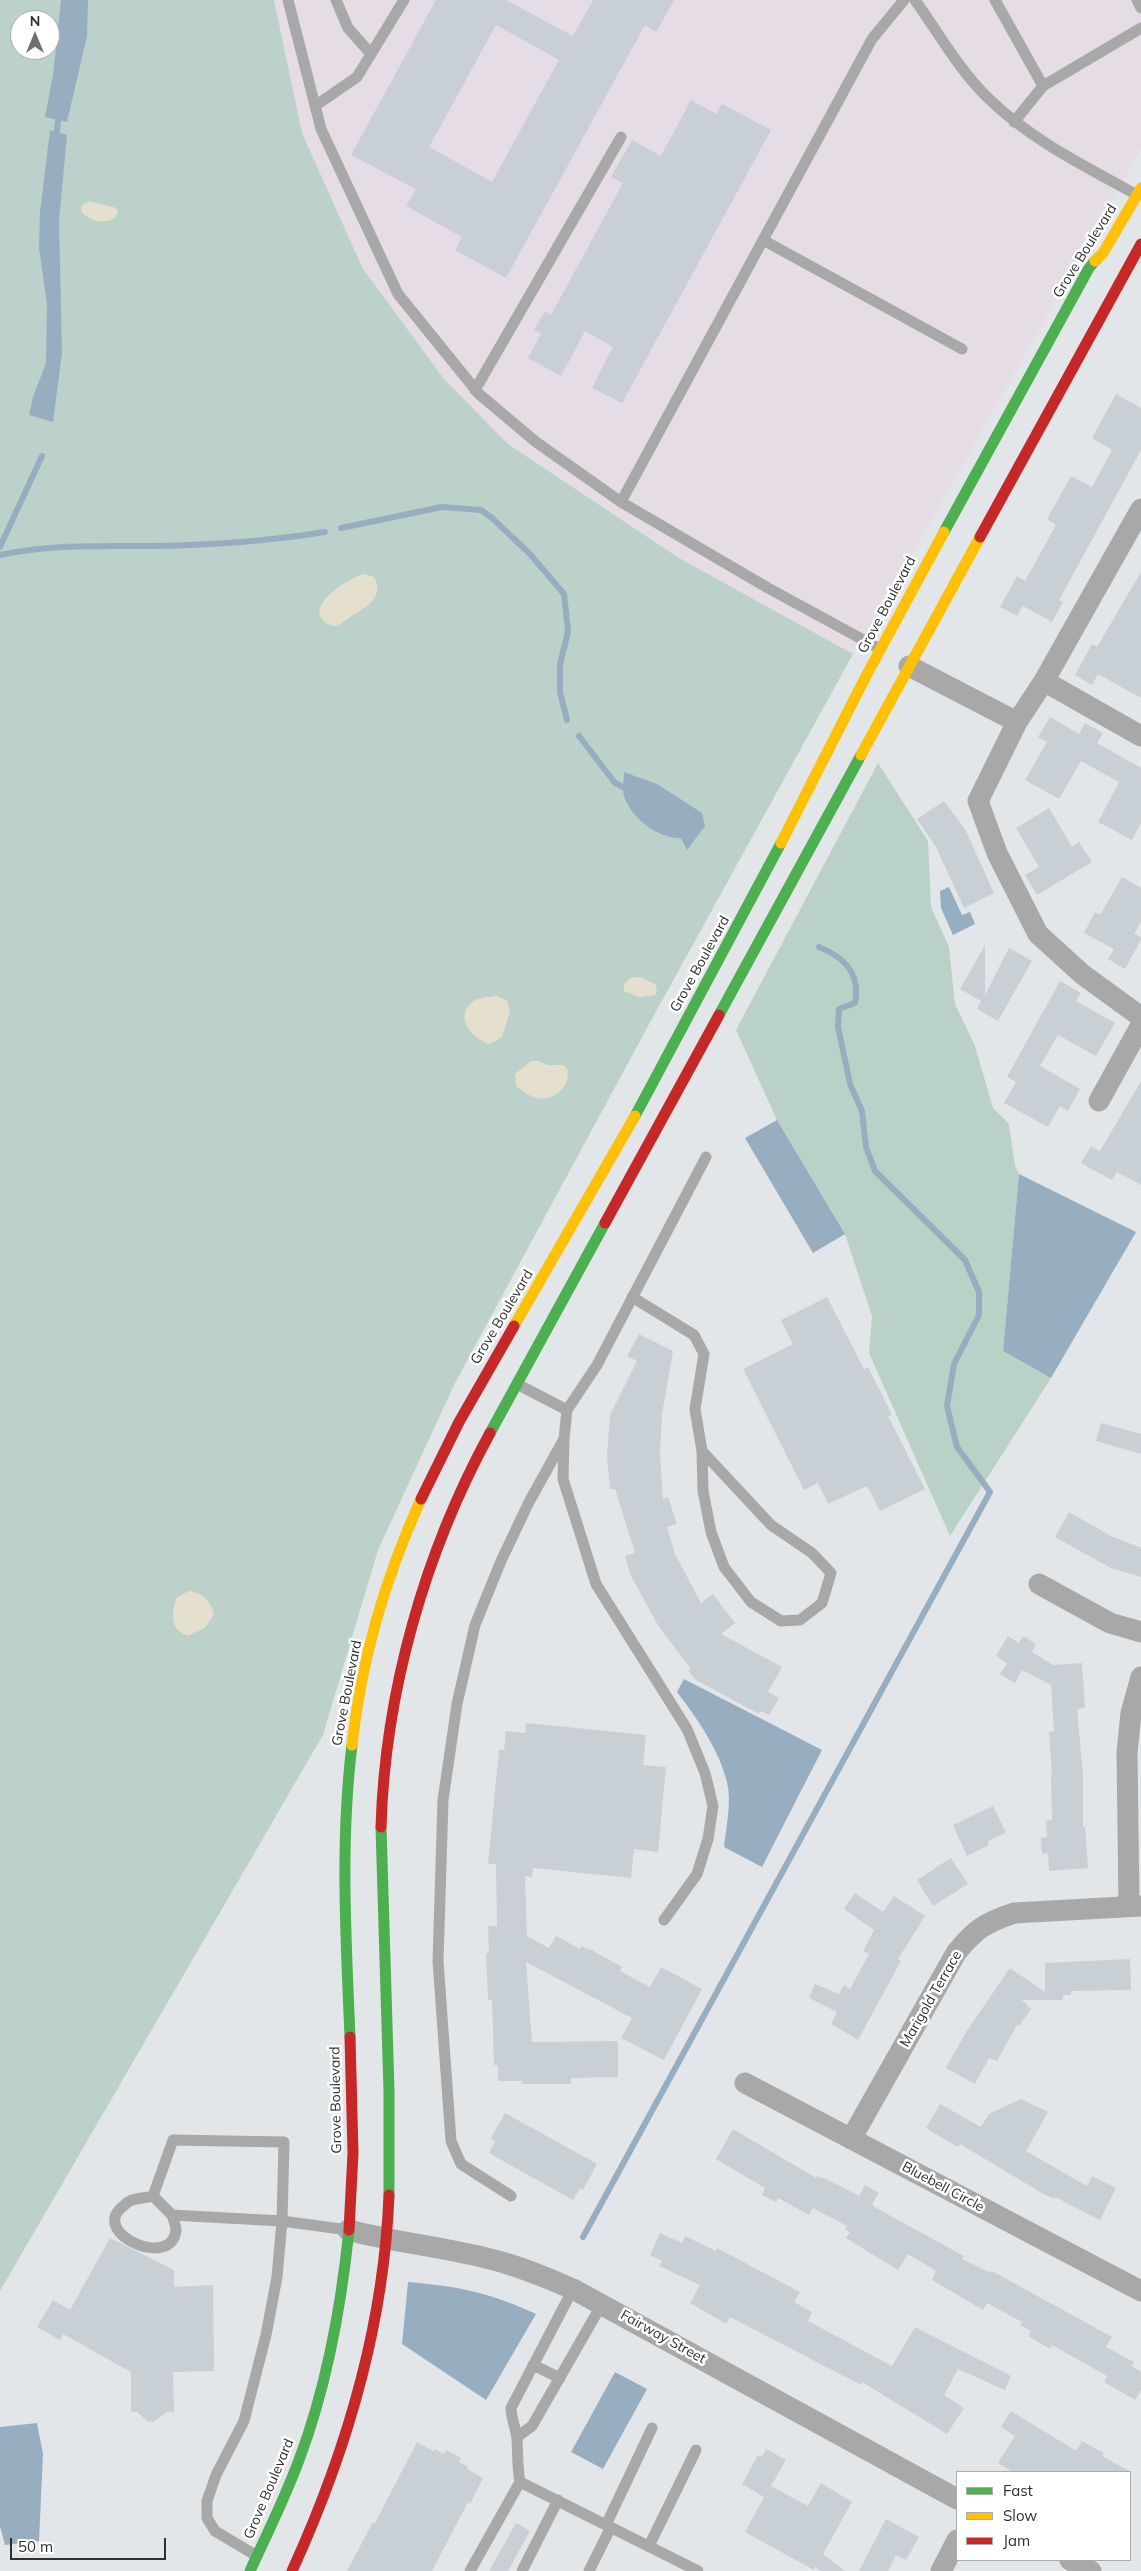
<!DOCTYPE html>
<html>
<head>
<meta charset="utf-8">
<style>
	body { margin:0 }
	#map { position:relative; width:1141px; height:2571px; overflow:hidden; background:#e3e6e9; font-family:Mulish,sans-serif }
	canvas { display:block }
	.legend { position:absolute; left:956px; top:2471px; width:175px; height:90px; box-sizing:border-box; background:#fff; border:1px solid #abacac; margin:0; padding:6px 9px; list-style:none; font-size:15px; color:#2d2f30 }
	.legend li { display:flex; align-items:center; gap:10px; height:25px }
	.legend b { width:25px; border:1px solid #abacac }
	.north { position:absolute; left:10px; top:10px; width:50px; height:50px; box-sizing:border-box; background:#fff; border:1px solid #abacac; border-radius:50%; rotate:0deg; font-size:14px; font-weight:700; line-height:20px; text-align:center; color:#2d2f30 }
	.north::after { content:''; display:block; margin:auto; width:18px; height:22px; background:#6d6f71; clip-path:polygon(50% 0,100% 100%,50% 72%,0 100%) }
	.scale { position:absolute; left:10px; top:2538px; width:156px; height:22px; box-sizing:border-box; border:2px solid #2d2f30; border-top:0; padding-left:6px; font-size:15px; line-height:18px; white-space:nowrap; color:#2d2f30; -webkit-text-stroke:4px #fff; paint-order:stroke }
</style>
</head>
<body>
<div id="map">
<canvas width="1141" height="2571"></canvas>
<ul class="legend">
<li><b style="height:6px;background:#4caf50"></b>Fast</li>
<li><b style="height:6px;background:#ffc107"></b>Slow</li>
<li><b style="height:6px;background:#c62828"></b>Jam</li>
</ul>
<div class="north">N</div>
<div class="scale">50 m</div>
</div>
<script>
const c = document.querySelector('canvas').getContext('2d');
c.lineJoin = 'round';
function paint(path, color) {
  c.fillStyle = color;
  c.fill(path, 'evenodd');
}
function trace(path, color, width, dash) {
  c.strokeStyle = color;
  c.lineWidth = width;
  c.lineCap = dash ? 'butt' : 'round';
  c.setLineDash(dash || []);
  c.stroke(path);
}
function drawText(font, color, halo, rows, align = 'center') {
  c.font = font + ' Mulish,sans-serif';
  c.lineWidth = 5;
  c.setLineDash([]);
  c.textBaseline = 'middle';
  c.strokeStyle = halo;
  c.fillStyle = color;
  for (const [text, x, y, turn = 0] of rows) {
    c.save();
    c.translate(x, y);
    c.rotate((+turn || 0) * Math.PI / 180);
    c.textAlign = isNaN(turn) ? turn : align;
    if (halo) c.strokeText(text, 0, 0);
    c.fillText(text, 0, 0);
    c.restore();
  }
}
paint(new Path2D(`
	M274,0H1141V148L870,629L853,654L679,558L508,444L444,379L363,269L302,133Z`), '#e6dce6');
paint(new Path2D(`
	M0,0H274L302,133L363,269L444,379L508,444L679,558L853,654L647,1028L455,1383L378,1550L323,1735L0,2291ZM20,20H50V50H20Z`), '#bcd1c9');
paint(new Path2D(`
	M878,763L928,841L931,907L949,947L955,1004L975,1046L993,1108L1009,1124L1015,1166L1019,1174L1003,1351L1051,1378L950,1536L869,1353L872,1316L845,1234L777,1120L736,1030Z`), '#bad1c7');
paint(new Path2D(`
	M89,201L116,208L118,211L115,218C105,225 88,221 81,211L82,205Z
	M364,574L374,577C386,598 364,608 350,617C345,620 341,624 336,626C331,626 325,623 322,619C309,602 351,577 364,574Z
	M640,977L655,984L657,990L655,995L639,997L624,991V984L630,978Z
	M497,996L507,1001L510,1011L502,1037L490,1044C474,1040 454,1019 471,1003C477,997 489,997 497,996Z
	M531,1061H538L547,1065H563L567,1068C572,1086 554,1102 536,1098C529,1096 522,1090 516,1086L515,1074Z
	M189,1591C201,1592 211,1601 214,1614L206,1627L188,1636C169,1629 171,1613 177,1597Z`), '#e5e0ce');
paint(new Path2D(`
	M61,0H88V4L87,36L67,122L45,117L53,75Z
	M50,130L67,135L59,221L62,353L53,422L29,415L33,397L46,363L47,304L39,248L40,212Z
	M624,772L657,784L702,813L705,826L687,850L681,838C658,839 631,818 624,796C622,789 624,780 624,772Z
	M949,887L962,915L970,912L975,924L953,935L941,908L940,891Z
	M777,1120L845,1234L813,1253L745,1138Z
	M1019,1174L1136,1232L1051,1378L1003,1351Z
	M684,1679L822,1750L762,1867L724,1847C726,1827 732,1802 727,1782C719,1750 697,1718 677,1692Z
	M408,2282C458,2286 491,2293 536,2314L486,2400L402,2344Z
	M615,2372L647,2389L603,2469L571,2452Z
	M37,2423L43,2454L39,2541L5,2545L0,2526V2427Z`), '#97aec0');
trace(new Path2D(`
	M56,139L59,112
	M341,528L442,507L481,510L492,518L529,553L564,594L568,631L560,665V692L567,720
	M0,547L42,456
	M0,555C52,544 102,546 155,546C212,545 269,541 325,532
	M579,736L615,783L631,791
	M583,2237L990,1492L957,1447L947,1406L954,1364L979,1315V1292L965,1260L875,1171L866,1147L862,1111L850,1084L838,1027L839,1009L855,1003C861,973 844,957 819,947`), '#97aec0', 6);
paint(new Path2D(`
	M436,0H506L573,36L593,0H674L656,32L645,25L506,278L455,250L462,237L406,206L416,189L351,155ZM496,25L559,60L492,182L429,147Z
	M691,100L716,114L722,104L771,130L622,403L592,388L613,347L585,331L561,376L528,358L541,334L534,330L545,311L551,315L623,183L611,177L632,140L661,156Z
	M1116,394L1141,408V450L1059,600L1063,602L1052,622L1023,606L1017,616L1000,607L1017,576L1025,581L1056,525L1047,519L1071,476L1092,487L1112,450L1092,438Z
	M1141,572V698L1098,674L1092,685L1075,675L1092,644L1097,647Z
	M1050,717L1079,734L1085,723L1103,733L1097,743L1141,768V823L1132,840L1098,822L1119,782L1081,761L1059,799L1025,780L1047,742L1038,737Z
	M944,801L965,829L994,893L964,908L936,847L917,819Z
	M1049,808L1072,847L1079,842L1092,862L1037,895L1025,875L1039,867L1016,828Z
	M1122,877L1141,888V922L1134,934L1141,937V940L1125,969L1108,959L1114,949L1084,933L1095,912L1100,915Z
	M985,945V995L1009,948L1032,961L998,1021L977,1009L981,1001L960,989Z
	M1060,981L1081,993L1076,1001L1115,1023L1096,1056L1058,1035L1040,1066L1080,1089L1068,1111L1060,1106L1048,1127L1004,1103L1016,1082L1007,1077Z
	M1141,1081V1185L1117,1172L1112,1180L1081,1163L1091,1146L1100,1151Z
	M827,1297L864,1369L868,1367L892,1415L888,1416L925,1489L880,1511L867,1486L828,1504L818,1483L804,1490L743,1369L793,1344L781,1320Z
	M639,1334L673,1351L662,1414L660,1454L663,1499L668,1497L677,1524L667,1527L675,1554L701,1603L713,1594L735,1623L721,1634L782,1667L768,1692L779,1698L769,1715L761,1711L759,1714L696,1680L688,1671L691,1669L659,1627L630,1574L625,1556L635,1553L615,1489H610L607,1456L610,1415L637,1361L627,1356Z
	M1101,1423L1141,1434V1454L1096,1441Z
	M1069,1512L1111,1536L1141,1548V1577L1111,1568L1055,1537Z
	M1008,1636L1019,1643L1023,1636L1036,1644L1032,1652L1053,1665L1082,1663L1085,1708L1077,1709L1083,1775V1827H1085L1088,1868L1049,1871L1048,1853L1042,1854L1041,1838L1047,1837L1046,1821L1052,1820L1051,1774H1052L1049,1732L1054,1731L1051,1685L1022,1670L1015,1683L1000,1674L1007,1663L996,1656Z
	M526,1723L646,1735L643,1765L666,1767L658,1852L634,1849L631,1878L533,1868L532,1877L525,1876L527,1936L549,1948L556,1936L580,1949L581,1946L590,1950V1949L622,1967L620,1971L650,1987L661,1967L702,1989L664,2060L621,2038L632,2018L526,1962L532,2042L618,2041V2077L571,2078V2084H521L523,2081H498V2065H494L492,2000H488L486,1953H489L488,1926H497L496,1864H488L499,1750H504L506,1731L525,1733Z
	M993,1806L1006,1833L988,1841L989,1845L967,1856L953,1825Z
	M951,1858L968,1884L933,1906L917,1880Z
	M855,1893L883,1912L894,1896L925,1916L898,1959L901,1961L858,2040L831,2024L837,2012L809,1998L815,1984L839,1994L844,1985L850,1989L869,1954L863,1951L874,1930L844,1909Z
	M1130,1959L1131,1990L1071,1991V1995H1063V2000H1022L1031,2009L1019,2026L1017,2025L997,2061L989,2058L975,2084L946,2068L966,2032L1010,1968L1045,1992V1963Z
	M1021,2099L1048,2112L1026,2151L1087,2186L1092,2176L1116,2188L1100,2220L1055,2197L1054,2199L1040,2192L960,2144L958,2147L926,2128L940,2104L981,2127L989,2114Z
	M505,2113L597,2164L583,2190L580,2188L573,2200L489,2153L495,2141L491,2138Z
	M733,2129L816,2178L817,2176L826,2179L859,2196L865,2185L879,2193L872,2204L876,2208L964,2256L962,2259L991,2273L992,2271L1112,2337L1106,2347L1134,2362L1132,2366L1141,2372V2390L1135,2400L1104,2382L1107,2376L1052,2345L1050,2349L1028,2336L1031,2331L1020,2325L1022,2322L987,2303L983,2310L932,2280L936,2271L908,2254L898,2270L846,2238L850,2232L845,2229L847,2226L813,2208L809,2215L778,2198L776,2202L762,2195L765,2188L716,2159Z
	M660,2233L682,2243L685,2236L716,2251L717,2248L800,2292L794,2302L812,2312L808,2321L892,2366L915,2327L1011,2376L1005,2390L958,2369L944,2395L964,2408L947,2434L862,2382L861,2385L730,2317L726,2324L690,2303L700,2285L659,2266L662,2261L650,2255Z
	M110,2238L174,2270V2287L213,2285L214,2371L173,2372L174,2412H167L153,2422L147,2421L137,2412H131V2372L63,2334L60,2340L37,2327L53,2300L70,2310Z
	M1011,2411L1076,2451L1082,2441L1104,2453L1102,2456L1131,2472H1013L998,2463L1015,2436L1001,2427Z
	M417,2442L433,2451L435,2449L444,2454L446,2450L461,2458L459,2462L468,2467L467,2469L483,2478L470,2504L468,2502L432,2571H347L373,2522L375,2523Z
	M766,2449L786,2460L771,2486L808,2506L821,2483L852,2502L823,2554L845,2571H821L815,2567L814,2570L745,2532L764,2497L742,2484L758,2455L762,2457Z
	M886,2519L919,2537L906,2560L896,2555L888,2571H859Z
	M516,2523L530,2531L508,2571H489Z`), '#c8cfd5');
trace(new Path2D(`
	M288,0L321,129L398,294L479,394L536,442L621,502L768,588L880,649
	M336,0L348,28L371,54
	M915,0C938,32 959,70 988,98C1031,140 1085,166 1137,195
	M995,0L1043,86
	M1137,0L1141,8
	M315,106L357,77L404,0
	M1014,122L1043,86L1141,28
	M763,240L962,349
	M475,390L621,137
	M621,502L872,39L904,0
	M632,1297L694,1335L704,1354L695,1409L702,1451L703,1491L711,1532L724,1567L751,1602L781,1621L800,1620L822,1603L831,1573L812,1553L771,1525L702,1451
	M517,1384L567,1410L564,1439L563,1479L596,1584L687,1729L705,1773L713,1806L708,1839L697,1874L664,1920
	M567,1410L597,1365L706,1157
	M153,2196L173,2140L284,2142L282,2221L277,2277L266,2335L244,2421L216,2475L207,2501V2518L215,2531L257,2556
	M511,2196L461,2164L451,2141L438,1961L443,1800L457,1704L475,1625L501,1561L529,1502L564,1439
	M172,2215C173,2219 176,2226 176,2230C172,2270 92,2234 121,2208C124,2206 127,2202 130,2201C137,2198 146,2198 153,2196L172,2215L282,2221L348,2230
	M533,2365L560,2378
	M517,2437L532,2426L602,2304
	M520,2482L698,2571
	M606,2525L652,2428
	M649,2546L696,2450
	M470,2571L520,2482C517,2467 518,2454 517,2439C516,2428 511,2418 511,2408L573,2289
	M522,2571L558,2500
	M589,2571L611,2527`), '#a8a8a8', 11);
trace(new Path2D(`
	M909,666L1017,722L1044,681L1141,509
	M1044,681L1141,736
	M1017,722L978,801L997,853L1038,934L1082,974L1141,1017
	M1099,1101L1141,1025
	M1039,1584L1110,1623L1141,1632
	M1129,1906L1127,1753L1131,1713L1141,1677
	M745,2083L1141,2291
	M851,2139L956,1953C975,1929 985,1923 1014,1913L1141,1906
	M348,2230C397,2243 446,2247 494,2260C522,2267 547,2278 573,2289L957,2499
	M1070,2560L1091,2571
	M941,2571L957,2540`), '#a8a8a8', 21);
trace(new Path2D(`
	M944,532L1089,268L1095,261
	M719,1015L861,755
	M635,1116L781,843
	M490,1433L605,1223
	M381,1827L389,2091V2195
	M350,2037C346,1940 340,1842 352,1745
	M250,2571C267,2534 285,2498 299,2460C327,2386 341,2308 349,2230`), '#4caf50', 11);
trace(new Path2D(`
	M1095,261L1103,253L1141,188
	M861,755L980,537
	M781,843L866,676L944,532
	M514,1326L635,1116
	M352,1745C361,1661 386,1576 421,1499`), '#ffc107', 11);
trace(new Path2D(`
	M980,537L1141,244
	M605,1223L719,1015
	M421,1499L459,1422L514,1326
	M381,1827C385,1691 425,1552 490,1433
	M349,2230L353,2153L350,2037
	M292,2571C346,2453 384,2326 389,2195`), '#c62828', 11);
drawText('14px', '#2d2f30', '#fff', [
	["Grove Boulevard",1085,251,-58],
	["Grove Boulevard",887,605,-62],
	["Grove Boulevard",700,964,-61],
	["Grove Boulevard",502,1317,-59],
	["Grove Boulevard",347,1693,-79],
	["Marigold Terrace",931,1999,-60],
	["Grove Boulevard",336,2100,-91],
	["Bluebell Circle",943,2187,28],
	["Fairway Street",663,2337,29],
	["Grove Boulevard",269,2489,-67]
]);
</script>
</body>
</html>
